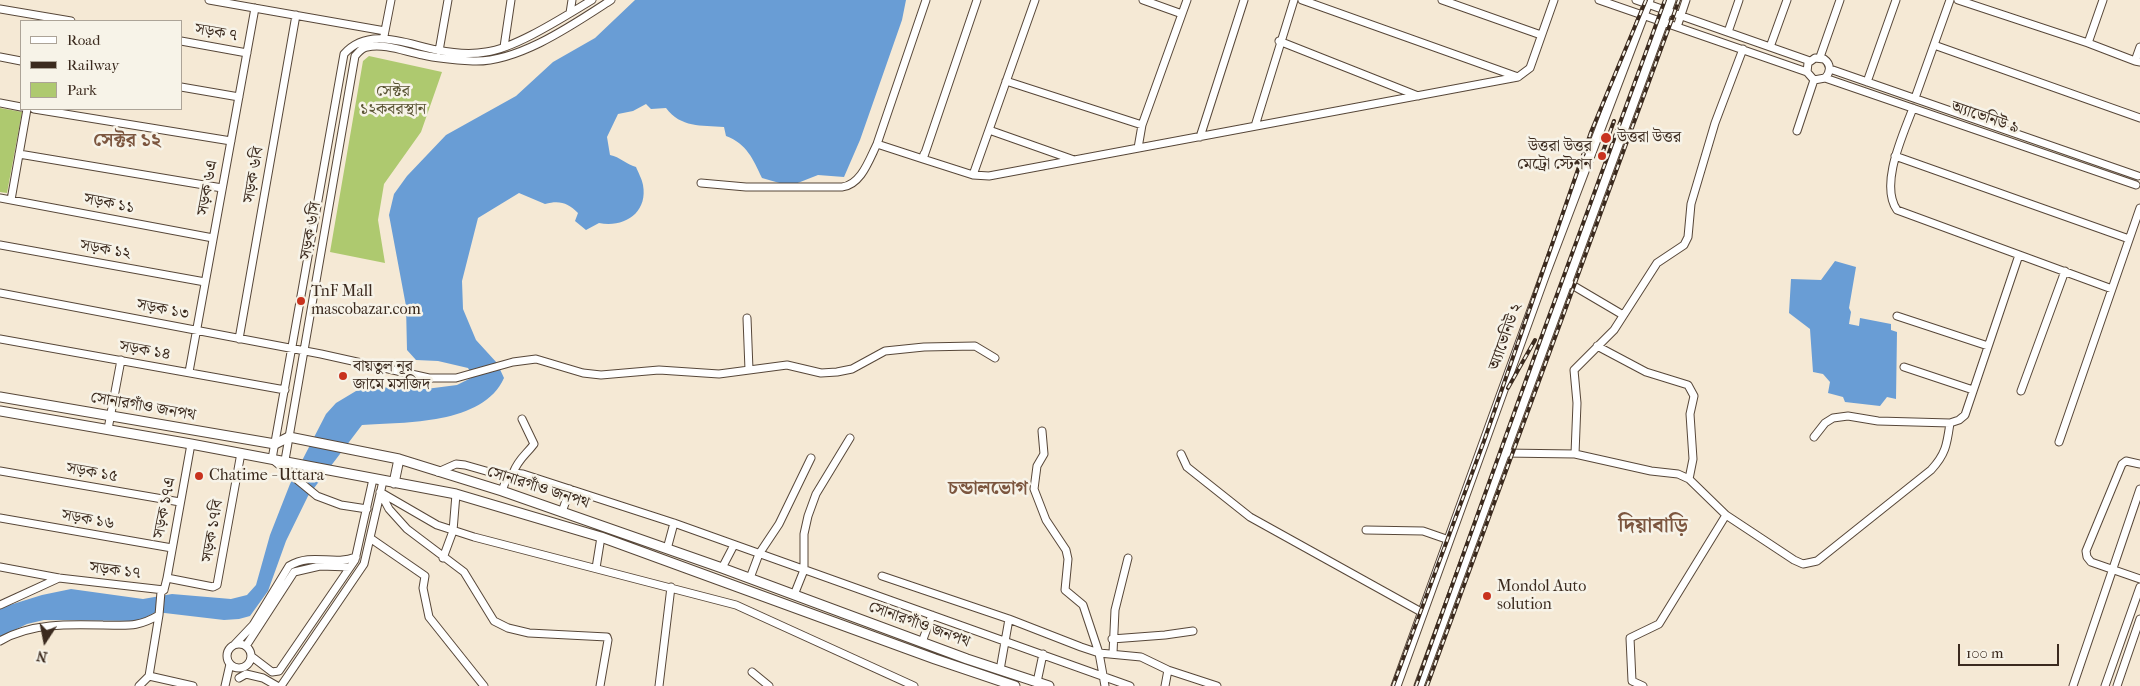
<!DOCTYPE html>
<html>
<head>
<meta charset="utf-8">
<style>
	body { margin:0 }
	#map { position:relative; width:2140px; height:686px; overflow:hidden; background:#f5e9d5; font-family:"IM FELL French Canon",serif }
	canvas { display:block }
	.legend { position:absolute; left:20px; top:20px; width:162px; height:90px; box-sizing:border-box; background:#f7f3e8; border:1px solid #aca397; margin:0; padding:6px 9px; list-style:none; font-size:15px; color:#3b2a1e }
	.legend li { display:flex; align-items:center; gap:10px; height:25px }
	.legend b { width:25px; border:1px solid #aca397 }
	.north { position:absolute; left:20px; top:616px; width:50px; height:50px; -webkit-text-stroke:4px #f7f3e8; paint-order:stroke; rotate:191deg; font-size:14px; font-weight:700; line-height:20px; text-align:center; color:#3b2a1e }
	.north::after { content:''; display:block; margin:auto; width:18px; height:22px; background:#3b2a1e; clip-path:polygon(50% 0,100% 100%,50% 72%,0 100%) }
	.scale { position:absolute; left:1958px; top:644px; width:101px; height:22px; box-sizing:border-box; border:2px solid #3b2a1e; border-top:0; padding-left:6px; font-size:15px; line-height:18px; white-space:nowrap; color:#3b2a1e; -webkit-text-stroke:4px #f7f3e8; paint-order:stroke }
</style>
</head>
<body>
<div id="map">
<canvas width="2140" height="686"></canvas>
<ul class="legend">
<li><b style="height:6px;background:#fff"></b>Road</li>
<li><b style="height:6px;background:#3b2a1e"></b>Railway</li>
<li><b style="height:14px;background:#aec96f"></b>Park</li>
</ul>
<div class="north">N</div>
<div class="scale">100 m</div>
</div>
<script>
const c = document.querySelector('canvas').getContext('2d');
c.lineJoin = 'round';
function paint(path, color) {
  c.fillStyle = color;
  c.fill(path, 'evenodd');
}
function trace(path, color, width, dash) {
  c.strokeStyle = color;
  c.lineWidth = width;
  c.lineCap = dash ? 'butt' : 'round';
  c.setLineDash(dash || []);
  c.stroke(path);
}
function drawText(font, color, halo, rows, align = 'center') {
  c.font = font + ' "IM FELL French Canon","Noto Serif Bengali",serif';
  c.lineWidth = 5;
  c.setLineDash([]);
  c.textBaseline = 'middle';
  c.strokeStyle = halo;
  c.fillStyle = color;
  for (const [text, x, y, turn = 0] of rows) {
    c.save();
    c.translate(x, y);
    c.rotate((+turn || 0) * Math.PI / 180);
    c.textAlign = isNaN(turn) ? turn : align;
    if (halo) c.strokeText(text, 0, 0);
    c.fillText(text, 0, 0);
    c.restore();
  }
}
paint(new Path2D(`
	M369,56L442,72L421,132L384,184L378,220L385,263L330,252L363,61Z
	M0,108L22,112L7,193L0,192Z`), '#aec96f');
paint(new Path2D(`
	M635,0H906L902,20L860,140L844,177L818,175L790,186L762,178C753,159 747,144 726,136L724,127C701,125 681,128 666,108L651,109L646,104L633,111L618,114L607,137L610,155C620,157 626,164 636,167C638,172 642,179 643,185C648,213 624,228 599,223L586,230L575,221L578,213C568,203 560,200 545,204L519,193L478,218L462,281L463,309L476,340L497,363L504,378C483,425 405,422 362,425L308,496L286,541L268,591L250,616L239,619L224,620L156,612L138,621L44,620L27,624L0,637V608L42,595L71,589L143,599L172,594L231,599L247,595L256,585L270,535L290,484L326,414L336,403L356,391L370,387L426,389L457,385L473,377L468,368L438,361L416,360L407,350L406,306L389,215L394,194L407,176L446,135L516,96L553,62L595,38Z
	M1835,261L1856,267L1849,308L1851,312L1849,324L1859,326L1860,318L1891,324V330L1897,332L1896,399L1887,397L1880,406L1845,402L1843,397L1828,393L1830,382L1823,374L1813,372L1810,329L1789,313L1791,279L1821,280Z`), '#699dd5');
const minor = new Path2D(`
	M209,0L385,31
	M977,0L923,159L973,175L989,176L1518,77L1530,68L1554,0
	M1143,0L1182,14
	M1302,0L1518,77
	M1442,0L1541,35
	M1599,0L1807,72L1814,80L1825,78C1831,72 1831,64 1824,59L1815,58L1808,63L1807,72
	M1636,0L1810,61
	M1958,0L2088,43
	M2103,0L2088,43L2135,61
	M0,9L71,21
	M570,13L572,0
	M1677,27L1686,0
	M1728,32L1739,0
	M384,36L391,0
	M181,41L247,53
	M1279,41L1418,96
	M1934,45L2140,118
	M504,47L511,0
	M1770,47L1787,0
	M2140,47L2135,61L2140,62
	M1743,49L1715,123L1691,204L1688,237L1684,245L1657,263L1614,330L1574,370L1577,403L1575,454L1651,471L1678,474L1689,479L1726,515L1794,560L1803,564L1817,561L1931,470C1946,454 1947,444 1950,423
	M439,51L448,0
	M0,57L21,61
	M1820,57L1840,0
	M1830,69L2138,176
	M1825,78L2136,185
	M1006,81L1142,125
	M1867,82L1896,0
	M181,87L239,97
	M1915,98L1950,0
	M0,103L21,107
	M1913,108C1904,133 1879,184 1897,210L2112,289
	M34,109L231,141
	M1255,126L1294,0
	M989,130L1074,160
	M1797,131L1814,80
	M1200,137L1244,0
	M877,144L923,159L924,154
	M1138,148L1142,125L1187,0
	M19,154L222,188
	M1895,156L2129,239
	M973,175L1035,0
	M701,183L746,187H842C861,185 869,160 877,144L926,0
	M0,198L213,238
	M11,200L27,109
	M0,245L205,282
	M1567,282L1623,315
	M0,293L321,354L429,378H456L513,362L536,359L583,373L601,375L659,370L719,374L787,365L821,373L837,372L852,369L885,351L924,347L975,346L995,358
	M1897,316L1988,346
	M747,318L749,370
	M0,339L285,390
	M239,339L296,15
	M1597,346L1646,372L1688,385L1694,396L1690,414L1693,459L1689,479
	M1904,367L1973,390
	M189,372L255,8
	M2021,391L2065,271
	M108,429L121,360
	M1042,431L1044,454L1037,466L1034,489L1046,520L1066,550L1068,559L1065,590L1083,605L1099,653L1105,686
	M1814,437L1825,423L1833,418L1848,416L1878,421L1950,423L1959,420L1965,415L2019,255
	M2059,442L2140,208
	M1504,453L1575,454
	M1181,454L1187,467L1250,517L1423,613
	M2140,464L2126,461L2122,464L2086,551L2087,557L2091,562L2140,579
	M284,466L355,56C359,52 361,48 367,47C385,43 406,52 423,55C440,59 456,60 473,61C518,63 574,24 611,0
	M0,471L180,502
	M438,472L456,464L465,465L507,477
	M513,473C519,458 525,456 534,444L522,419
	M502,491L507,477L513,473L523,474L674,523L1130,686
	M380,492L437,525L474,537L736,605L914,686
	M380,492L389,509L407,529L464,572L494,621L508,628L529,633L607,637L608,640L600,686
	M367,509L341,505L317,496L272,459L344,54C369,26 406,44 437,50C452,53 470,55 486,52C516,48 565,16 592,0
	M562,512L570,489
	M0,518L172,548
	M1366,530L1423,531L1449,540
	M370,538L425,576L423,588L429,617L484,686
	M667,549L674,523
	M443,558L453,531L456,494
	M0,567L59,578L164,590L167,578L213,587L217,585L241,453
	M596,568L601,537
	M722,568L734,545
	M882,576L1009,619L1081,647L1099,653L1141,657L1168,670L1217,686
	M167,578L191,444
	M750,578L759,554L779,524L811,458
	M794,595L804,570V534L808,516L816,494L850,438
	M0,605L59,578
	M159,615L161,592L164,590
	M1112,639L1165,635L1193,631
	M0,641C31,623 68,624 103,625C127,625 137,628 159,615L149,676
	M922,642L932,615
	M235,644L253,625L289,566C313,552 332,566 356,557
	M227 656a12 12 0 1 1 24 0a12 12 0 1 1-24 0Z
	M246,646L294,572L320,566L350,567
	M1113,653L1115,610L1128,558
	M251,656L272,672L279,671L355,560L373,479
	M1000,670L1009,619
	M752,672L769,686
	M239,678L246,674L263,678L277,686
	M1037,682L1043,654
	M139,686L149,676L193,686
	M225,686L230,664
	M281,686L364,564L383,481
	M659,686L671,587
	M1165,686L1168,670
	M1643,686L1632,681L1630,638L1659,624L1726,515
	M2073,686L2140,489
	M2105,686L2140,587
	M2117,686L2140,619`);
const major = new Path2D(`
	M0,397L275,444L289,437L399,459L502,491L722,568L967,659L1049,686
	M0,411L191,444L456,494L601,537L935,659L1015,686
	M394,483L399,459
	M1396,686L1545,274L1649,0
	M1419,686L1671,0`);
trace(minor, '#574739', 9);
trace(major, '#574739', 11);
trace(minor, '#fff', 7);
trace(major, '#fff', 9);
const rail = new Path2D(`
	M1602,154L1614,121
	M1508,388L1535,340
	M1393,686L1484,441L1591,132L1646,0
	M1416,686L1540,341L1665,0
	M1427,686L1679,0`);
trace(rail, '#3b2a1e', 4);
trace(rail, '#f7f3e8', 2, [5.5]);
for (const [x, y, r, color] of [
	[1606,138,6,"#c8321e"],
	[1602,156,5,"#c8321e"],
	[301,301,5,"#c8321e"],
	[343,376,5,"#c8321e"],
	[199,476,5,"#c8321e"],
	[1487,596,5,"#c8321e"]
]) {
  const dot = new Path2D();
  dot.arc(x, y, r, 0, 2 * Math.PI);
  c.fillStyle = color;
  c.fill(dot);
  trace(dot, '#f7f3e8', 2);
}
drawText('16px', '#3b2a1e', '#f7f3e8', [
	["সড়ক ৭",216,33,10],
	["অ্যাভেনিউ ৯",1985,118,19],
	["সড়ক ৬বি",254,175,-80],
	["সড়ক ৬এ",208,188,-80],
	["সড়ক ১১",109,204,11],
	["সড়ক ৬সি",311,231,-80],
	["সড়ক ১২",105,250,10],
	["সড়ক ১৩",163,310,11],
	["অ্যাভেনিউ ২",1506,337,-70],
	["সড়ক ১৪",145,351,10],
	["সোনারগাঁও জনপথ",143,407,10],
	["সড়ক ১৫",92,473,10],
	["সোনারগাঁও জনপথ",538,488,18],
	["সড়ক ১৭এ",165,508,-79],
	["সড়ক ১৬",88,520,10],
	["সড়ক ১৭বি",213,531,-80],
	["সড়ক ১৭",115,571,7],
	["সোনারগাঁও জনপথ",919,625,20]
]);
drawText('16px', '#585232', '#f7f3e8', [
	["সেক্টর",393,92],
	["১২কবরস্থান",393,110]
]);
drawText('16px', '#3b2a1e', '#f7f3e8', [
	["উত্তরা উত্তর",1617,138],
	["উত্তরা উত্তর",1592,147,"right"],
	["মেট্রো স্টেশন",1592,165,"right"],
	["TnF Mall",311,292],
	["mascobazar.com",311,310],
	["বায়তুল নূর",353,367],
	["জামে মসজিদ",353,385],
	["Chatime - Uttara",209,476],
	["Mondol Auto",1497,587],
	["solution",1497,605]
], 'left');
drawText('bold 19px', '#7c563f', '#f7f3e8', [
	["সেক্টর ১২",127,141],
	["চন্ডালভোগ",988,489]
]);
drawText('bold 21px', '#7c563f', '#f7f3e8', [
	["দিয়াবাড়ি",1653,527]
]);
</script>
</body>
</html>
